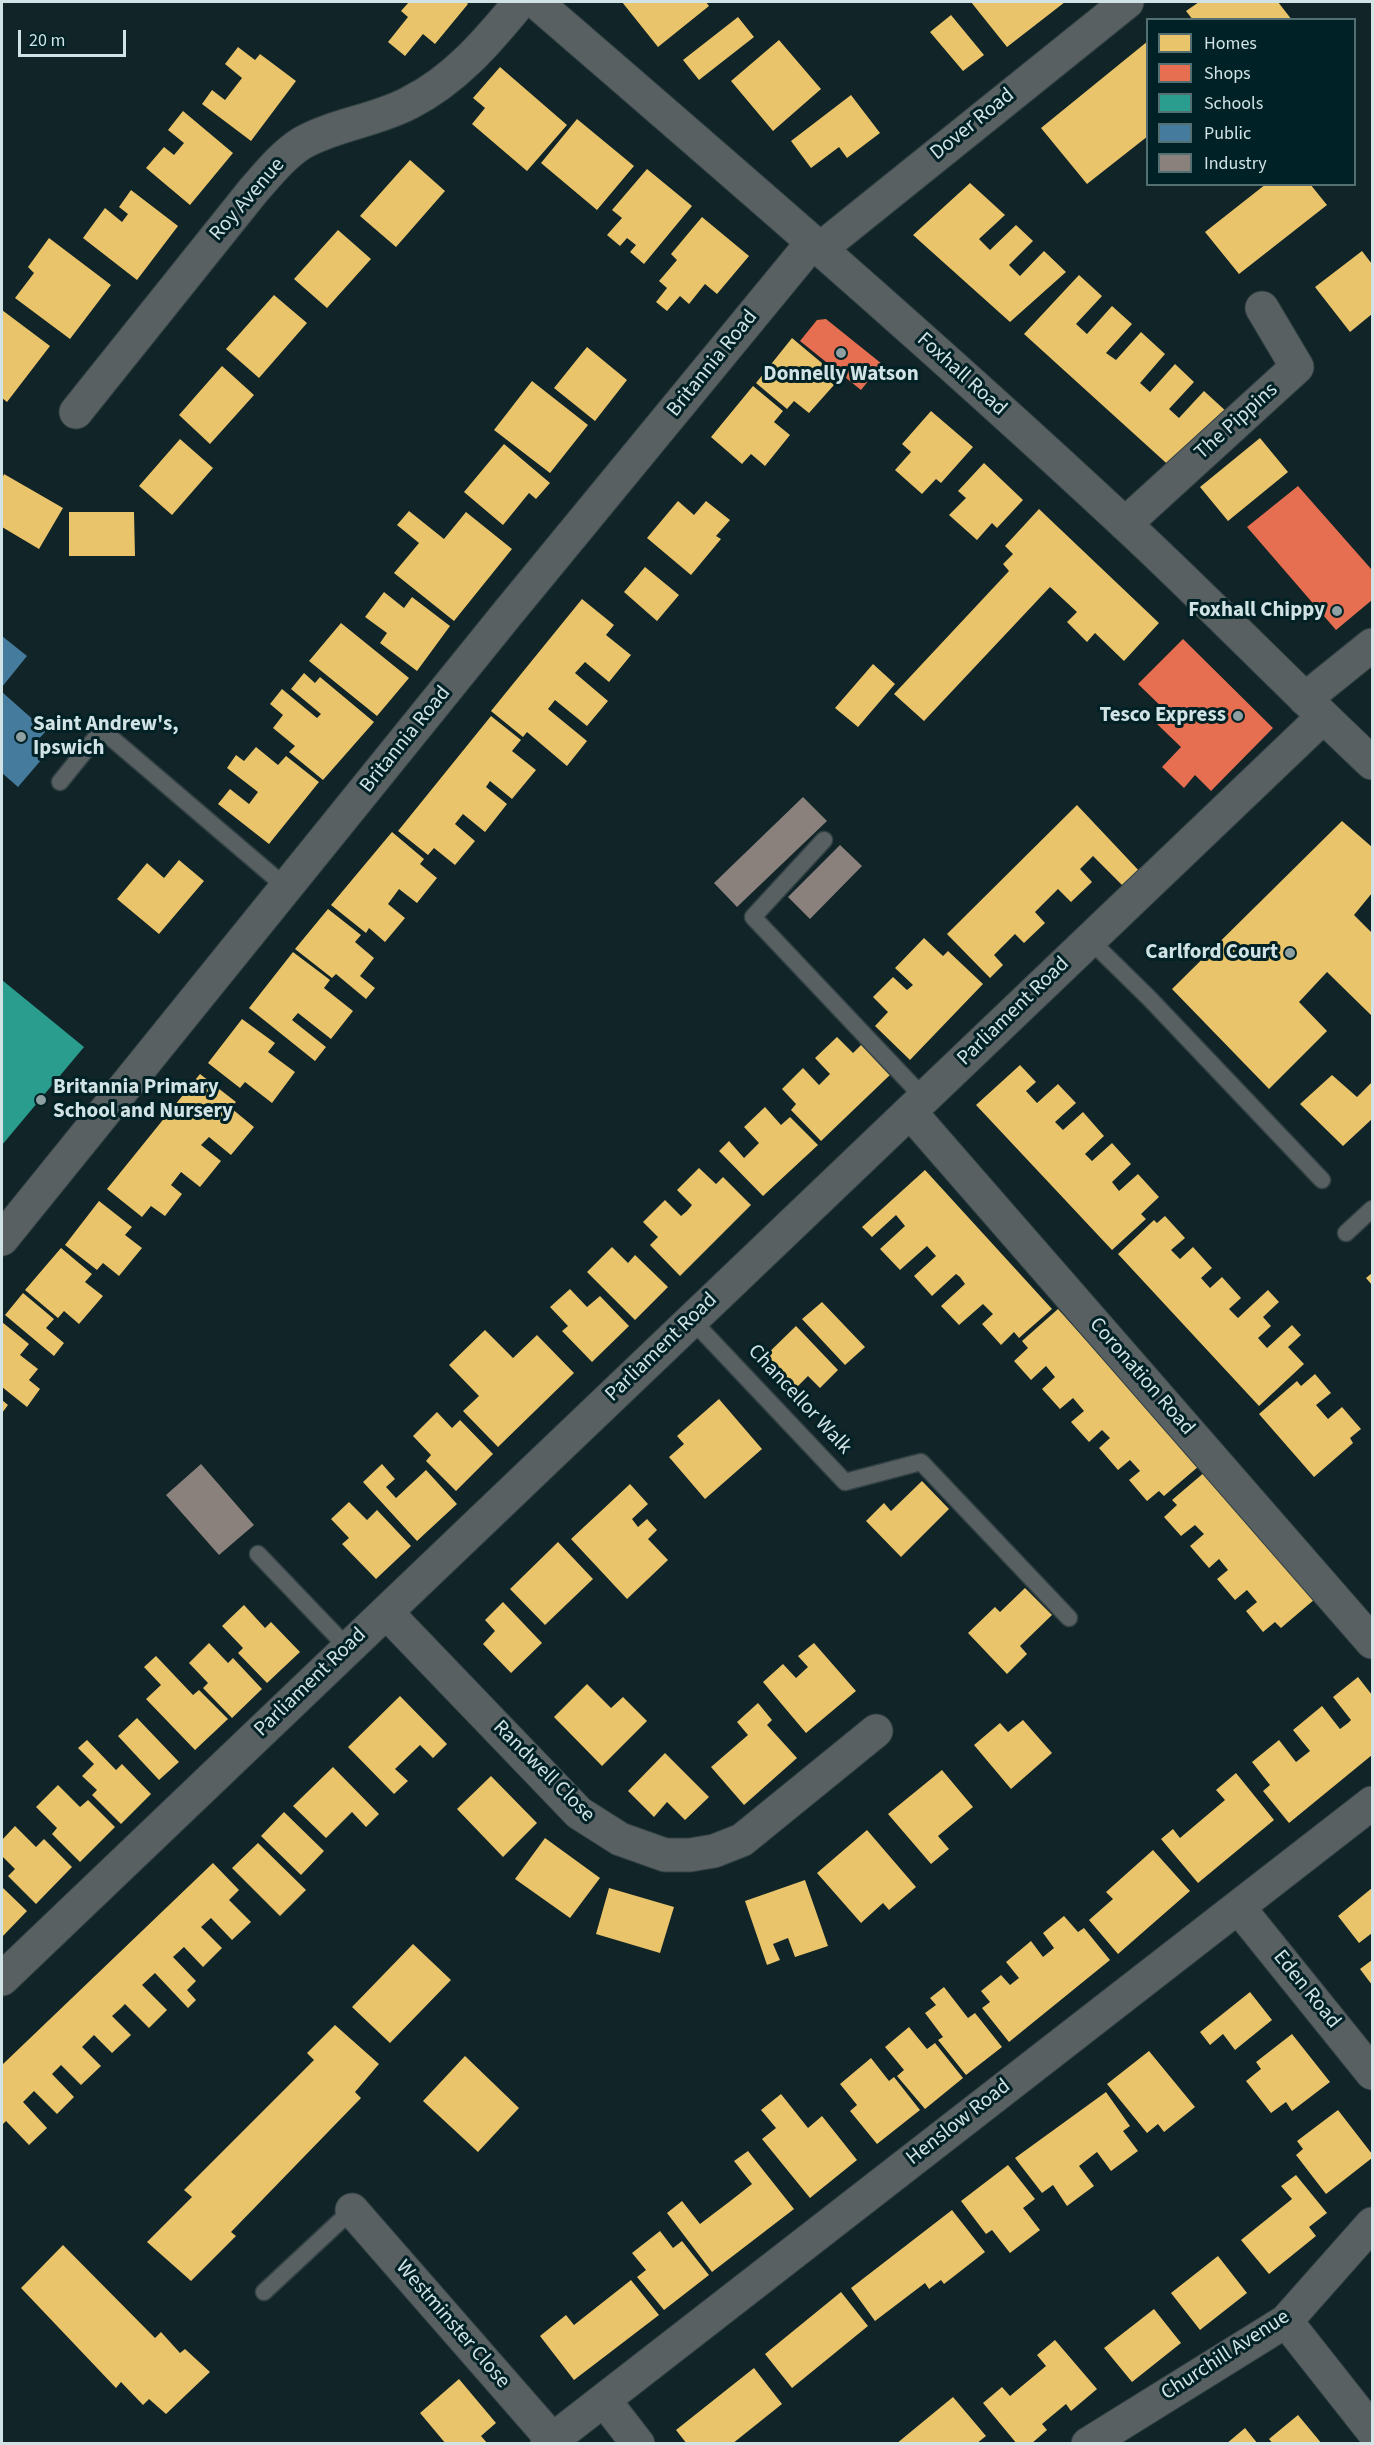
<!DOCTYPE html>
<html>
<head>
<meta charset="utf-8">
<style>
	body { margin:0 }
	#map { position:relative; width:1374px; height:2445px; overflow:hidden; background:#112427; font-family:"Source Sans 3",sans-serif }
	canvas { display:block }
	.frame { position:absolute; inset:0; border:3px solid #d1e3e5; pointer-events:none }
	.legend { position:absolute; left:1146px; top:18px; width:210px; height:168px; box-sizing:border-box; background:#002125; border:2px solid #546f72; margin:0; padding:8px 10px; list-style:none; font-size:18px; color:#d1e3e5 }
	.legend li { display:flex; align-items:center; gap:12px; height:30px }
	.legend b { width:30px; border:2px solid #546f72 }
	.scale { position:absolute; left:18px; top:30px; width:108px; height:27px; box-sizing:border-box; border:3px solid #d1e3e5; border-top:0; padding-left:8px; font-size:18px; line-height:21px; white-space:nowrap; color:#d1e3e5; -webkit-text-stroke:4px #002125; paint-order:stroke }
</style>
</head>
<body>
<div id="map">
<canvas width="1374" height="2445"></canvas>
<div class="frame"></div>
<ul class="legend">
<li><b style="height:16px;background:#e9c46a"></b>Homes</li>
<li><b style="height:16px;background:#e76f51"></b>Shops</li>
<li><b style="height:16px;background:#2a9d8f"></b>Schools</li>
<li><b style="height:16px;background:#457b9d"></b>Public</li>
<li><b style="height:16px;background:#8a817c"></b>Industry</li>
</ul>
<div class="scale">20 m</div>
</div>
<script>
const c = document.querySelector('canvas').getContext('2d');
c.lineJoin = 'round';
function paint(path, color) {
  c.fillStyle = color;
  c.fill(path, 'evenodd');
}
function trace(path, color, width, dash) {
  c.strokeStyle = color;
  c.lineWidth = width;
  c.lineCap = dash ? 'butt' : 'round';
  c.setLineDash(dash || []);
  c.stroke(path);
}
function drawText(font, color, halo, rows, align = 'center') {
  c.font = font + ' "Source Sans 3",sans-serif';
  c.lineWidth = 6;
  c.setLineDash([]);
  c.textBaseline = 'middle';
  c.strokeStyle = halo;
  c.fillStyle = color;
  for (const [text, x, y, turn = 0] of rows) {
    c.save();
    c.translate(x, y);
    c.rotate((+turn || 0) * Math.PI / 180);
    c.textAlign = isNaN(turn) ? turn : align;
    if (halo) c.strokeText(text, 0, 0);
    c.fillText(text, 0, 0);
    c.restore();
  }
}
paint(new Path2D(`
	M409,2H466L468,4L435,44L423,34L405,56L388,42L408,17L401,11Z
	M622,2H706L709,6L658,47Z
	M971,2H1065L1007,47Z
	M1199,2H1278L1292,20H1193L1186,11Z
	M951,15L984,55L963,71L930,32Z
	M738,17L754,37L699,80L683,60Z
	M779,40L821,89L773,131L731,81Z
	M1148,41V136L1087,184L1041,128Z
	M238,47L255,60L260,54L296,81L251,141L202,104L212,90L225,100L242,78L225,64Z
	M500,67L567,125L527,171L472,124L485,108L473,98Z
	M851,95L880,133L847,158L839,147L811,168L791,141Z
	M183,111L233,153L190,205L146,168L164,147L174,155L184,143L168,130Z
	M577,119L634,166L597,210L541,163Z
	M410,160L445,191L396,247L360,216Z
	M647,169L692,206L644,264L630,252L636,245L627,238L620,246L607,235L622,218L612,210Z
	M970,183L1005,215L979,239L990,250L1016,225L1033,241L1009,265L1020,276L1044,251L1066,272L1010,322L913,235Z
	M1266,184H1310L1327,205L1239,274L1205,232Z
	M131,190L178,226L137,280L83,238L105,208L122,222L128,214L119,207Z
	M702,217L749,256L717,294L705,284L689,304L680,296L667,311L656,302L667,288L659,281L677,260L671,254Z
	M338,230L371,259L327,308L294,279Z
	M49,238L111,285L70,339L15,298L34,273L28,267Z
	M1362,251L1372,264V314L1350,332L1315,287Z
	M1079,275L1102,296L1076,324L1087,334L1112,306L1132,324L1106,353L1116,360L1141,332L1165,354L1140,383L1150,392L1175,364L1194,382L1169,409L1179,418L1204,391L1228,413L1175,471L1024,334Z
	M274,295L307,323L259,378L226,349Z
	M2,310L50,346L7,402L2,398Z
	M792,338L823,364L817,371L834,385L809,413L794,401L787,409L756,383Z
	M587,347L627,380L595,421L554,388Z
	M222,366L254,395L210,444L179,415Z
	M532,381L588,425L550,473L494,430Z
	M753,386L783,411L774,422L790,435L765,466L751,454L742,464L711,437Z
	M931,411L973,447L941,483L936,479L922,494L895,470L911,452L902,444Z
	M1260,438L1288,472L1228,521L1200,487Z
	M180,439L213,468L172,515L139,486Z
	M504,444L550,483L536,499L529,493L503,525L464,492Z
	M984,463L1023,500L997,528L992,523L977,540L949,515L966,498L958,491Z
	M4,474L63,508L39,549L2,527V479Z
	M678,501L694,515L706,501L730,520L716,536L721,539L691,575L647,538Z
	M1039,509L1159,623L1124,661L1095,633L1087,642L1067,622L1077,612L1050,587L924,721L894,694L1009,571L1003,564L1013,554L1005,546Z
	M409,511L444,539L466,512L512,549L454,621L394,573L419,543L397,525Z
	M69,512H134L135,556H69Z
	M645,567L679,595L657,621L624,592Z
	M384,592L404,608L412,597L450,626L417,671L380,643L387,633L365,617Z
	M582,599L614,625L606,635L631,655L609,682L585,662L575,673L608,701L587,726L555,700L548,709L587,741L567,766L527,732L523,737L491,711Z
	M341,623L409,678L377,716L309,661Z
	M873,664L895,684L858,727L835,708Z
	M304,673L315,683L320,677L374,722L323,780L289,752L295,746L273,728L283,715L270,704L282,689L317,718L321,714L291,689Z
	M491,716L521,740L512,751L536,770L512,799L490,781L486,787L507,804L485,832L463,814L455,824L475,841L455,865L434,848L428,855L398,831Z
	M256,747L278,765L286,756L319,782L269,844L218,804L230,789L249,804L258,792L227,768L236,755L244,761Z
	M1077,805L1143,875L1127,890L1093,856L1080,869L1092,882L1071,902L1058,889L1035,912L1045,923L1024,943L1015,934L994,955L1003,965L990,978L947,934Z
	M1342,821L1372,847V893L1354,915L1372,933V1016L1327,972L1299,1002L1327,1031L1269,1089L1172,989Z
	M392,832L424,859L420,864L437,878L417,903L399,889L388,904L405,918L385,942L369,928L366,933L331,905Z
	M179,860L204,881L159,934L117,899L147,863L164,878Z
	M328,909L361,935L355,942L374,958L360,976L375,988L366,999L336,974L332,978L295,949Z
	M924,938L943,956L948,951L983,984L910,1060L875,1026L888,1012L873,997L893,977L907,990L913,985L895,968Z
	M293,952L330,980L324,988L353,1011L331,1039L298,1013L292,1020L326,1047L315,1061L249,1008Z
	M242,1019L275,1043L268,1052L295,1072L272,1103L245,1082L240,1088L208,1063Z
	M837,1037L853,1053L862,1044L891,1074L821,1141L791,1110L796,1104L782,1089L803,1068L819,1085L830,1074L815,1058Z
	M1020,1065L1036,1082L1026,1091L1037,1103L1058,1084L1076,1103L1055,1122L1063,1130L1083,1112L1104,1136L1085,1154L1092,1161L1112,1143L1131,1164L1112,1182L1119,1191L1138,1174L1159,1197L1141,1214L1146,1219L1112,1250L976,1105Z
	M200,1074L236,1102L231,1108L254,1127L231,1155L209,1137L201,1145L221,1161L200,1187L181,1172L171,1185L182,1194L165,1216L151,1206L142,1217L107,1189Z
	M1332,1075L1357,1097L1372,1082V1119L1343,1146L1300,1104Z
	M765,1107L781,1125L790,1117L818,1145L763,1196L719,1151L729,1141L744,1158L759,1143L744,1127Z
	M699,1168L716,1184L723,1177L751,1205L680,1276L650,1245L658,1237L643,1222L665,1200L681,1216L687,1211L692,1205L677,1190Z
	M925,1170L1052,1309L1019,1338L1014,1332L1001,1345L982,1324L993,1314L983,1304L959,1325L941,1306L965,1284L960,1277L956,1274L932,1296L914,1276L936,1256L927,1246L900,1270L880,1249L905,1226L896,1215L872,1237L862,1227Z
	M99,1201L132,1227L125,1235L142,1248L119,1276L103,1263L97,1270L65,1245Z
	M1165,1216L1185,1238L1171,1250L1180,1259L1193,1247L1212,1268L1201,1278L1210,1288L1222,1277L1241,1298L1229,1309L1238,1318L1268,1290L1279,1302L1263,1317L1271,1326L1258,1338L1267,1348L1292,1325L1301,1335L1288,1347L1304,1364L1259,1406L1118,1254L1154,1220L1157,1223Z
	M612,1247L628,1263L635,1255L668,1287L635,1320L587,1272Z
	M61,1248L92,1274L85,1282L103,1296L79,1324L64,1311L58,1318L25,1290Z
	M1372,1273V1285L1366,1278Z
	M570,1289L587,1307L600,1296L629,1326L592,1362L562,1331L568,1326L550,1307Z
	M23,1293L54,1319L46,1328L64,1343L54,1356L5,1315Z
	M822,1302L865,1347L845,1365L802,1319Z
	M1058,1309L1199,1466L1164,1496L1159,1491L1147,1501L1129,1480L1140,1471L1130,1460L1118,1470L1099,1448L1110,1438L1102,1430L1089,1442L1071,1422L1084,1411L1073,1398L1060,1409L1042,1389L1055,1377L1046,1366L1031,1380L1014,1361L1028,1348L1022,1341Z
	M2,1322L29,1344L20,1355L38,1369L29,1380L40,1389L27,1407L2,1387Z
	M796,1326L838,1370L820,1388L808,1376L789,1395L758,1363Z
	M485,1330L513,1358L537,1335L574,1373L498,1447L463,1411L479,1396L449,1365Z
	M1315,1374L1331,1393L1316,1405L1328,1419L1342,1407L1361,1429L1350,1438L1353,1443L1314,1477L1259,1414L1297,1381L1301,1386Z
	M719,1399L762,1449L705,1499L669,1457L684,1444L677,1436Z
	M2,1400L8,1405L2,1413Z
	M437,1412L452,1428L460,1420L493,1454L456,1491L426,1461L431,1455L413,1436Z
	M382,1464L395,1479L386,1487L396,1498L426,1470L457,1504L417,1541L363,1482Z
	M1206,1471L1315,1599L1281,1628L1275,1622L1263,1632L1246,1611L1257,1602L1247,1590L1235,1600L1217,1579L1228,1570L1219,1559L1209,1568L1190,1546L1204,1534L1195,1525L1181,1536L1164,1517L1177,1505L1172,1500Z
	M922,1481L949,1509L901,1557L866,1521L884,1503L891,1511Z
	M630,1484L648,1504L632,1519L638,1527L647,1519L657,1530L648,1539L668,1560L627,1599L571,1539Z
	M349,1502L367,1520L377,1510L411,1546L376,1579L342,1544L349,1538L331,1519Z
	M558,1542L593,1579L545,1625L510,1589Z
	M1025,1588L1052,1615L1020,1646L1027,1654L1007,1674L968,1633L995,1607L1000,1612Z
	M503,1602L542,1643L511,1673L483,1644L495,1631L485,1620Z
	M244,1605L265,1628L271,1622L300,1652L267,1683L238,1653L243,1648L222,1626Z
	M209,1643L228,1663L233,1658L262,1689L232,1718L203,1688L208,1683L189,1663Z
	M814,1643L856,1691L806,1733L763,1682L783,1664L796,1678L808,1667L798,1656Z
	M156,1656L193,1695L199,1690L228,1719L195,1750L146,1699L161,1685L144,1667Z
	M1358,1677L1372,1695V1755L1289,1823L1263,1791L1270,1785L1252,1762L1279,1740L1296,1762L1310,1751L1293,1730L1322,1706L1340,1729L1348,1723L1351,1720L1333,1697Z
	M587,1684L611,1708L623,1697L647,1721L602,1766L554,1717Z
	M400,1696L447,1744L433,1758L420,1745L395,1769L408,1781L394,1794L348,1747Z
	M758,1703L772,1720L767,1725L797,1758L744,1805L711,1767L748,1735L737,1722Z
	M137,1718L179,1762L159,1780L118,1736Z
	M1023,1720L1052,1753L1011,1789L974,1745L1000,1723L1008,1732Z
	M87,1740L116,1770L122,1764L151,1794L121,1824L92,1795L97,1790L82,1776L94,1764L78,1748Z
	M665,1753L709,1797L685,1820L667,1802L654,1817L628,1791Z
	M333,1767L379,1814L366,1827L352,1812L326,1838L293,1806Z
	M942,1770L973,1807L938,1836L949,1849L931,1864L888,1814Z
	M1236,1773L1274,1820L1198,1883L1161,1839L1173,1829L1180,1838L1225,1800L1216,1790Z
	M491,1776L537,1823L503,1857L457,1809Z
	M58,1785L80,1807L88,1800L115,1827L80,1862L52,1834L57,1828L36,1807Z
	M284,1812L324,1851L301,1875L261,1836Z
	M15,1826L36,1847L44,1839L72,1867L36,1904L8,1876L15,1869L2,1856V1840Z
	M867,1830L916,1887L889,1910L883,1903L861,1923L817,1873Z
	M545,1838L600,1878L570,1918L515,1879Z
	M258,1843L306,1890L280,1916L232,1868Z
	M1153,1850L1190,1891L1118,1954L1089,1920L1113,1899L1106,1892Z
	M213,1863L239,1890L229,1900L251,1922L232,1940L211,1918L201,1927L222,1948L203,1967L184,1947L173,1957L196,1981L187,1990L196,2000L188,2008L155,1973L142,1985L167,2010L149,2028L125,2004L120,2009L112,2016L131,2035L112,2053L94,2035L82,2047L101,2066L81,2085L61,2065L52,2074L74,2097L57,2114L34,2091L23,2102L47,2128L29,2145L6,2121L2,2125V2065Z
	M805,1880L828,1946L795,1957L788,1938L773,1944L780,1960L767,1965L745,1901Z
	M2,1887L27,1911L2,1937Z
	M609,1888L674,1907L660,1953L596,1934Z
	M1372,1888V1933L1359,1943L1338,1916Z
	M1064,1916L1078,1932L1084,1928L1110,1960L1009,2042L982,2008L990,2002L981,1991L1001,1975L1010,1985L1019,1978L1006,1962L1031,1941L1043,1957L1054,1948L1043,1933Z
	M413,1944L451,1980L390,2043L352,2007Z
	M1372,1960V1985L1360,1969Z
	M944,1987L968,2018L975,2013L1002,2047L966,2075L938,2040L943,2037L925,2013L936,2005L930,1998Z
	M1250,1992L1272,2020L1235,2050L1223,2034L1210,2045L1200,2032Z
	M335,2025L379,2064L355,2092L361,2098L231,2232L236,2236L191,2281L147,2242L192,2197L184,2190L314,2060L307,2053Z
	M909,2027L927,2049L935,2043L963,2078L925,2109L897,2076L904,2070L885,2047Z
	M1292,2034L1330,2082L1292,2111L1286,2102L1271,2113L1246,2081L1261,2069L1256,2062Z
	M1149,2051L1195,2107L1164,2132L1158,2124L1147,2133L1107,2084Z
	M465,2056L519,2108L478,2152L423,2101Z
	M871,2058L889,2081L894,2077L920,2110L877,2144L850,2111L857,2105L840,2084Z
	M1106,2092L1130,2126L1123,2131L1138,2151L1111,2171L1097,2152L1079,2166L1094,2186L1067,2206L1053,2185L1042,2193L1015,2158Z
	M781,2094L808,2128L822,2116L857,2160L810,2198L762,2139L776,2128L761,2110Z
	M1338,2110L1372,2154V2158L1326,2194L1296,2155L1303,2149L1297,2141Z
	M748,2151L794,2209L712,2272L667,2213L682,2201L700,2224L729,2202L752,2184L734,2161Z
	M1008,2165L1035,2199L1023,2208L1040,2230L1010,2253L992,2230L986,2234L961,2201Z
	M1296,2175L1327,2213L1309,2227L1316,2236L1269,2274L1241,2240L1292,2199L1281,2186Z
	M952,2210L985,2252L944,2284L941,2280L929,2289L925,2283L875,2321L851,2288Z
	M660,2231L673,2248L682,2241L709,2275L664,2310L637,2277L646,2270L632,2253Z
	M63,2245L155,2338L161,2332L180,2353L185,2349L210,2372L166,2414L149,2399L143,2405L121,2382L116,2388L21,2288Z
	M1218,2256L1247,2293L1200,2330L1171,2293Z
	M631,2280L659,2315L574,2380L540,2336L566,2315L574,2325Z
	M841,2292L868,2326L792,2388L765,2354Z
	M1154,2309L1181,2343L1132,2382L1104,2348Z
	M1055,2340L1097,2389L1071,2411L1066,2404L1042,2424L1047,2430L1031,2444H1017L983,2403L1002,2387L1010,2396L1046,2366L1037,2355Z
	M754,2368L782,2404L732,2444H687L676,2430Z
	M459,2379L496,2423L481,2436L488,2444H446L420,2413Z
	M953,2397L986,2436L976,2444H896Z
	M1298,2415L1322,2444H1273L1269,2439Z
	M1245,2428L1258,2444H1226Z`), '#e9c46a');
paint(new Path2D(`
	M826,319L882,364L861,390L800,341L817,320Z
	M1298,486L1372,570V600L1336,630L1247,527Z
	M1183,639L1273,728L1211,791L1195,775L1184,788L1162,767L1181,747L1156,723L1167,712L1138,684Z`), '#e76f51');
paint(new Path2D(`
	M2,980L84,1047L2,1145Z`), '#2a9d8f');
paint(new Path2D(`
	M2,636L27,656L2,687Z
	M2,692L46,731L36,742L48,752L18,787L2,773Z`), '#457b9d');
paint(new Path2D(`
	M803,797L827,821L737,907L714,883Z
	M840,845L862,866L810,919L788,897Z
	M201,1464L254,1525L219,1555L166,1495Z`), '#8a817c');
const service = new Path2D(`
	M60,782L102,730L287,888
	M824,840L753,917L924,1098
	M1090,940L1150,999L1322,1180
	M1346,1233L1372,1209
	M691,1319L845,1482L921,1462L1069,1618
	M258,1554L348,1648
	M264,2292L352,2210`);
const minor = new Path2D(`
	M820,249L1127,2
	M76,412L253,191C268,174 283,155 302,143C336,124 375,121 409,103C455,80 488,41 520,2
	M1125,524L1297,367L1262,308
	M1305,699L1372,645
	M910,1112L1372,1642
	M2,1239L507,614L812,243
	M386,1612L579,1813L620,1839L665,1855H690L714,1851L742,1840L876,1731
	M1239,1908L1372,2073
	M2,1979L1323,717
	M352,2210L552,2439
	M1286,2321L1372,2430
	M604,2400L638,2444
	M547,2444L1372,1803
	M1088,2444L1286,2321L1372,2224`);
const tertiary = new Path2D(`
	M536,2C734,173 932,344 1123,522C1208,601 1288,684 1372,763`);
trace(service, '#314144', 19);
trace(minor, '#314144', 35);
trace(tertiary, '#314144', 35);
trace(service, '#596062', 16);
trace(minor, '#596062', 33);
trace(tertiary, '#596062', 33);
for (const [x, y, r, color] of [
	[841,353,6,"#8ea0a2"],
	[1337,611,6,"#8ea0a2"],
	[1238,716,6,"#8ea0a2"],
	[21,737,6,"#8ea0a2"],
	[1290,953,6,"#8ea0a2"],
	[41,1100,6,"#8ea0a2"]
]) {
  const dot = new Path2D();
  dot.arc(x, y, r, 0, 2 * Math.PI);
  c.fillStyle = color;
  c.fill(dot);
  trace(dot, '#002125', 2);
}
drawText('21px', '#d1e3e5', '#002125', [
	["Dover Road",973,125,-39],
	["Roy Avenue",248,200,-49],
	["Britannia Road",713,364,-51],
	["Foxhall Road",961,375,42],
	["The Pippins",1237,422,-42],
	["Britannia Road",406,740,-51],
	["Parliament Road",1014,1012,-44],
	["Parliament Road",662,1348,-44],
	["Coronation Road",1141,1377,49],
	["Chancellor Walk",799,1400,47],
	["Parliament Road",311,1683,-44],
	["Randwell Close",543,1772,45],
	["Eden Road",1306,1990,51],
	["Henslow Road",959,2123,-38],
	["Westminster Close",452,2325,49],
	["Churchill Avenue",1226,2356,-33]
]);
drawText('bold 21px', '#d1e3e5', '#002125', [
	["Donnelly Watson",841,375,"center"],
	["Foxhall Chippy",1325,611],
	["Tesco Express",1226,716],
	["Saint Andrew's,",33,725,"left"],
	["Ipswich",33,749,"left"],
	["Carlford Court",1278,953],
	["Britannia Primary",53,1088,"left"],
	["School and Nursery",53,1112,"left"]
], 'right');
</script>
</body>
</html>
